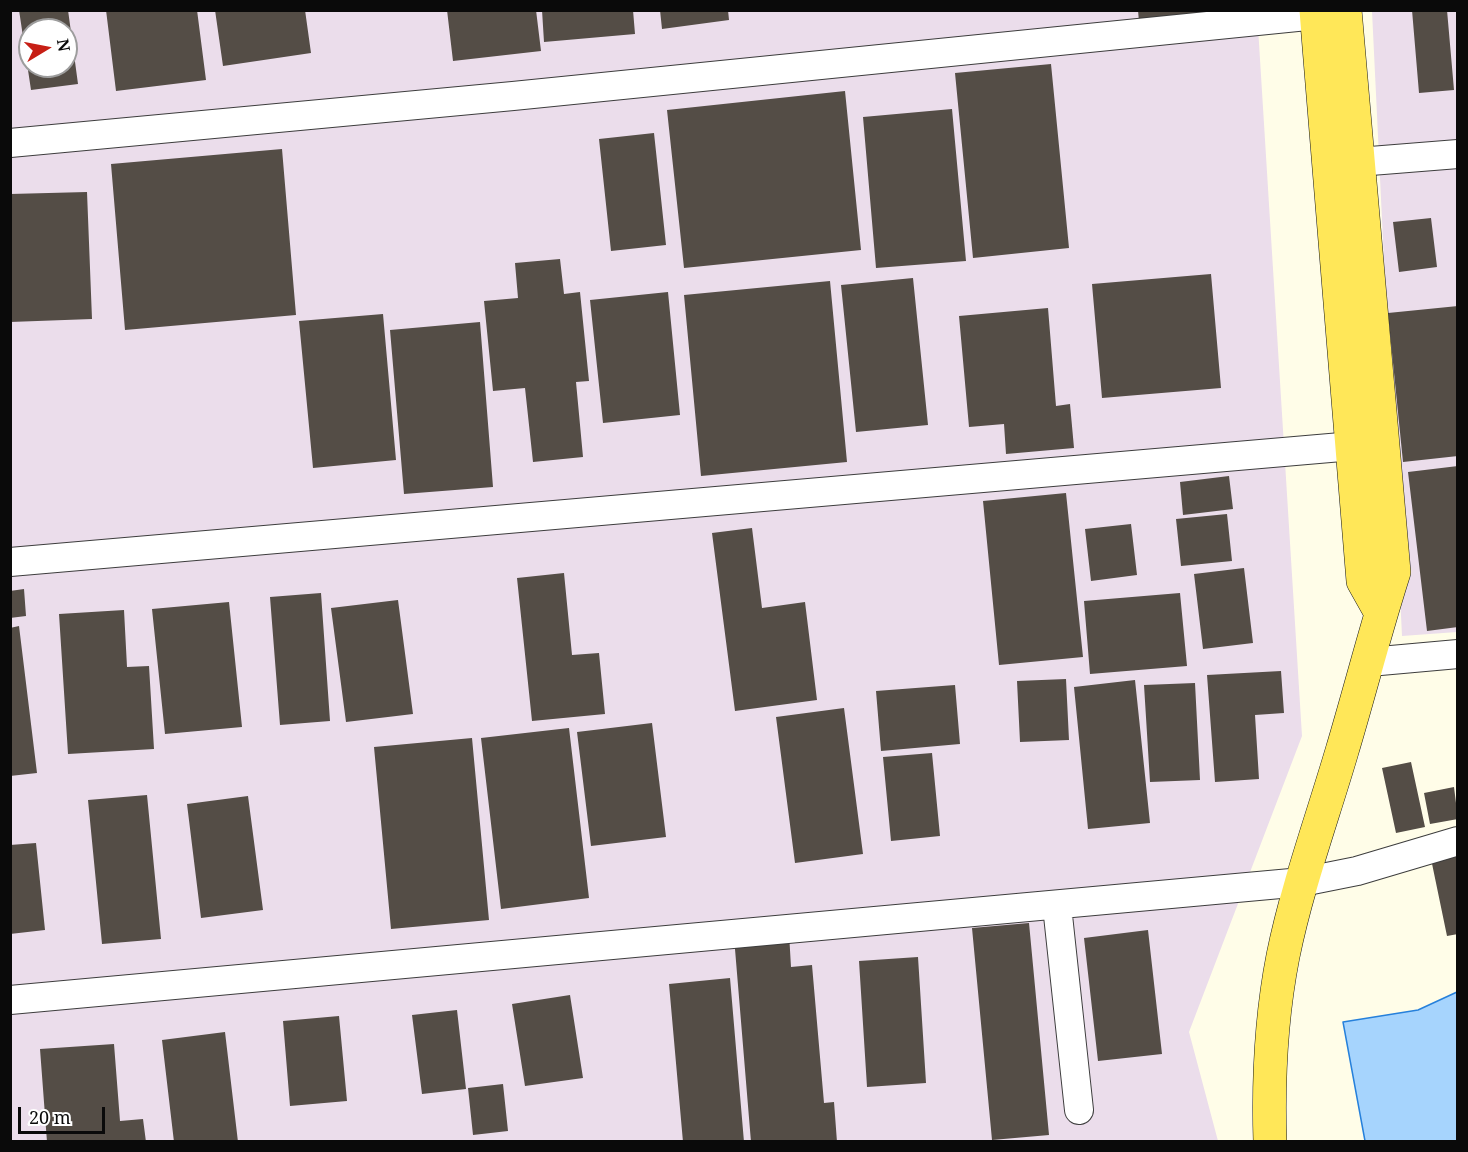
<!DOCTYPE html>
<html>
<head>
<meta charset="utf-8">
<style>
	body { margin:0 }
	#map { position:relative; width:1468px; height:1152px; overflow:hidden; background:#fffde8; font-family:"Noto Serif",serif }
	canvas { display:block }
	.frame { position:absolute; inset:0; border:12px solid #0a0a0a; pointer-events:none }
	.north { position:absolute; left:18px; top:18px; width:60px; height:60px; box-sizing:border-box; background:#fff; border:2px solid #9d9d9d; border-radius:50%; rotate:80deg; font-size:16px; font-weight:700; line-height:24px; text-align:center; color:#0a0a0a }
	.north::after { content:''; display:block; margin:auto; width:21px; height:27px; background:#c71f15; clip-path:polygon(50% 0,100% 100%,50% 72%,0 100%) }
	.scale { position:absolute; left:18px; top:1107px; width:87px; height:27px; box-sizing:border-box; border:3px solid #0a0a0a; border-top:0; padding-left:8px; font-size:18px; line-height:21px; white-space:nowrap; color:#0a0a0a; -webkit-text-stroke:4px #fff; paint-order:stroke }
</style>
</head>
<body>
<div id="map">
<canvas width="1468" height="1152"></canvas>
<div class="frame"></div>
<div class="north">N</div>
<div class="scale">20 m</div>
</div>
<script>
const c = document.querySelector('canvas').getContext('2d');
c.lineJoin = 'round';
function paint(path, color) {
  c.fillStyle = color;
  c.fill(path, 'evenodd');
}
function trace(path, color, width, dash) {
  c.strokeStyle = color;
  c.lineWidth = width;
  c.lineCap = dash ? 'butt' : 'round';
  c.setLineDash(dash || []);
  c.stroke(path);
}
paint(new Path2D(`
	M10,11H1257L1302,736L1189,1032L1218,1141H11ZM30,30H66V66H30Z
	M1372,11H1457V632L1402,636Z`), '#ebddeb');
const water = new Path2D(`
	M1457,992V1141H1365L1343,1022L1418,1010Z`);
paint(water, '#a6d4fd');
trace(water, '#2680db', 1.5);
paint(new Path2D(`
	M19,10H68L78,84L31,90ZM30,30H66V66H30Z
	M106,10H197L206,80L116,91Z
	M215,10H305L311,53L223,66Z
	M447,10H536L541,51L453,61Z
	M542,10H633L635,34L544,42Z
	M660,10H728L729,20L662,29Z
	M1138,10H1229L1139,22Z
	M1412,10H1447L1454,90L1419,93Z
	M1051,64L1069,248L973,258L955,73Z
	M845,91L861,250L684,268L667,110Z
	M952,109L966,261L876,268L863,117Z
	M654,133L666,245L611,251L599,139Z
	M282,149L296,315L125,330L111,164Z
	M87,192L92,319L10,322V194Z
	M1431,218L1437,267L1399,272L1393,222Z
	M560,259L564,294L580,292L589,381L576,382L583,457L533,462L525,388L493,391L484,301L518,298L515,263Z
	M1211,274L1221,388L1102,398L1092,284Z
	M913,278L928,425L856,432L841,285Z
	M830,281L847,462L701,476L684,295Z
	M668,292L680,415L603,423L590,300Z
	M1458,306V456L1403,462L1388,313Z
	M1048,308L1056,406L1070,404L1074,448L1006,454L1004,424L969,427L959,316Z
	M383,314L396,460L313,468L299,321Z
	M480,322L493,487L404,494L390,330Z
	M1458,466V627L1427,631L1408,472Z
	M1229,476L1233,509L1183,515L1180,482Z
	M1066,493L1083,657L999,665L983,501Z
	M1227,514L1232,561L1181,566L1176,519Z
	M1131,524L1137,575L1091,581L1085,529Z
	M752,528L762,608L805,602L817,700L735,711L712,533Z
	M1244,568L1253,643L1203,649L1194,574Z
	M564,573L572,655L599,653L605,714L532,721L517,578Z
	M24,589L26,616L10,618V591Z
	M321,593L330,721L280,725L270,597Z
	M1180,593L1187,666L1090,674L1084,601Z
	M398,600L413,714L346,722L331,608Z
	M229,602L242,727L165,734L152,609Z
	M124,610L127,667L149,666L154,749L68,754L59,614Z
	M19,626L37,773L10,776V628Z
	M1281,671L1284,713L1255,715L1259,779L1215,782L1207,675Z
	M1066,679L1069,740L1020,742L1017,681Z
	M1135,680L1150,823L1088,829L1074,687Z
	M1195,683L1200,780L1150,782L1144,685Z
	M955,685L960,744L881,751L876,691Z
	M844,708L863,854L795,863L776,717Z
	M652,723L666,837L591,846L577,732Z
	M569,728L589,898L501,909L481,738Z
	M472,738L489,920L391,929L374,747Z
	M932,753L940,836L891,841L883,757Z
	M1411,762L1425,827L1396,833L1382,768Z
	M1454,787L1458,819L1430,824L1424,793Z
	M147,795L161,939L102,944L88,800Z
	M248,796L263,910L201,918L187,804Z
	M36,843L45,930L10,934V845Z
	M1458,849V934L1447,936L1430,854Z
	M1029,923L1049,1135L992,1140L972,928Z
	M1148,930L1162,1054L1098,1061L1084,938Z
	M789,933L791,967L812,965L824,1103L834,1102L837,1142H751L734,937Z
	M918,957L926,1083L867,1087L859,961Z
	M730,978L744,1142H683L669,984Z
	M570,995L583,1078L525,1086L512,1004Z
	M457,1010L466,1089L422,1094L412,1015Z
	M339,1016L347,1101L290,1106L283,1021Z
	M225,1032L238,1142H174L162,1040Z
	M114,1044L120,1121L143,1119L146,1142H47L40,1049Z
	M503,1084L508,1131L473,1135L468,1088Z`), '#544d46');
const minor = new Path2D(`
	M10,143L513,96L1317,15
	M1358,162L1458,154
	M10,562L1353,446
	M1369,662L1458,654
	M1057,906L1079,1110
	M10,1000L1302,882L1357,871L1458,841`);
const major = new Path2D(`
	M1316,10L1363,581L1381,613
	M1270,1142C1268,1079 1271,1017 1283,956C1297,887 1322,819 1342,751C1360,691 1375,631 1394,572L1345,10`);
trace(minor, '#3d3d3d', 30);
trace(major, '#1b1b1b', 34);
trace(minor, '#fff', 28);
trace(major, '#ffe758', 33);
</script>
</body>
</html>
